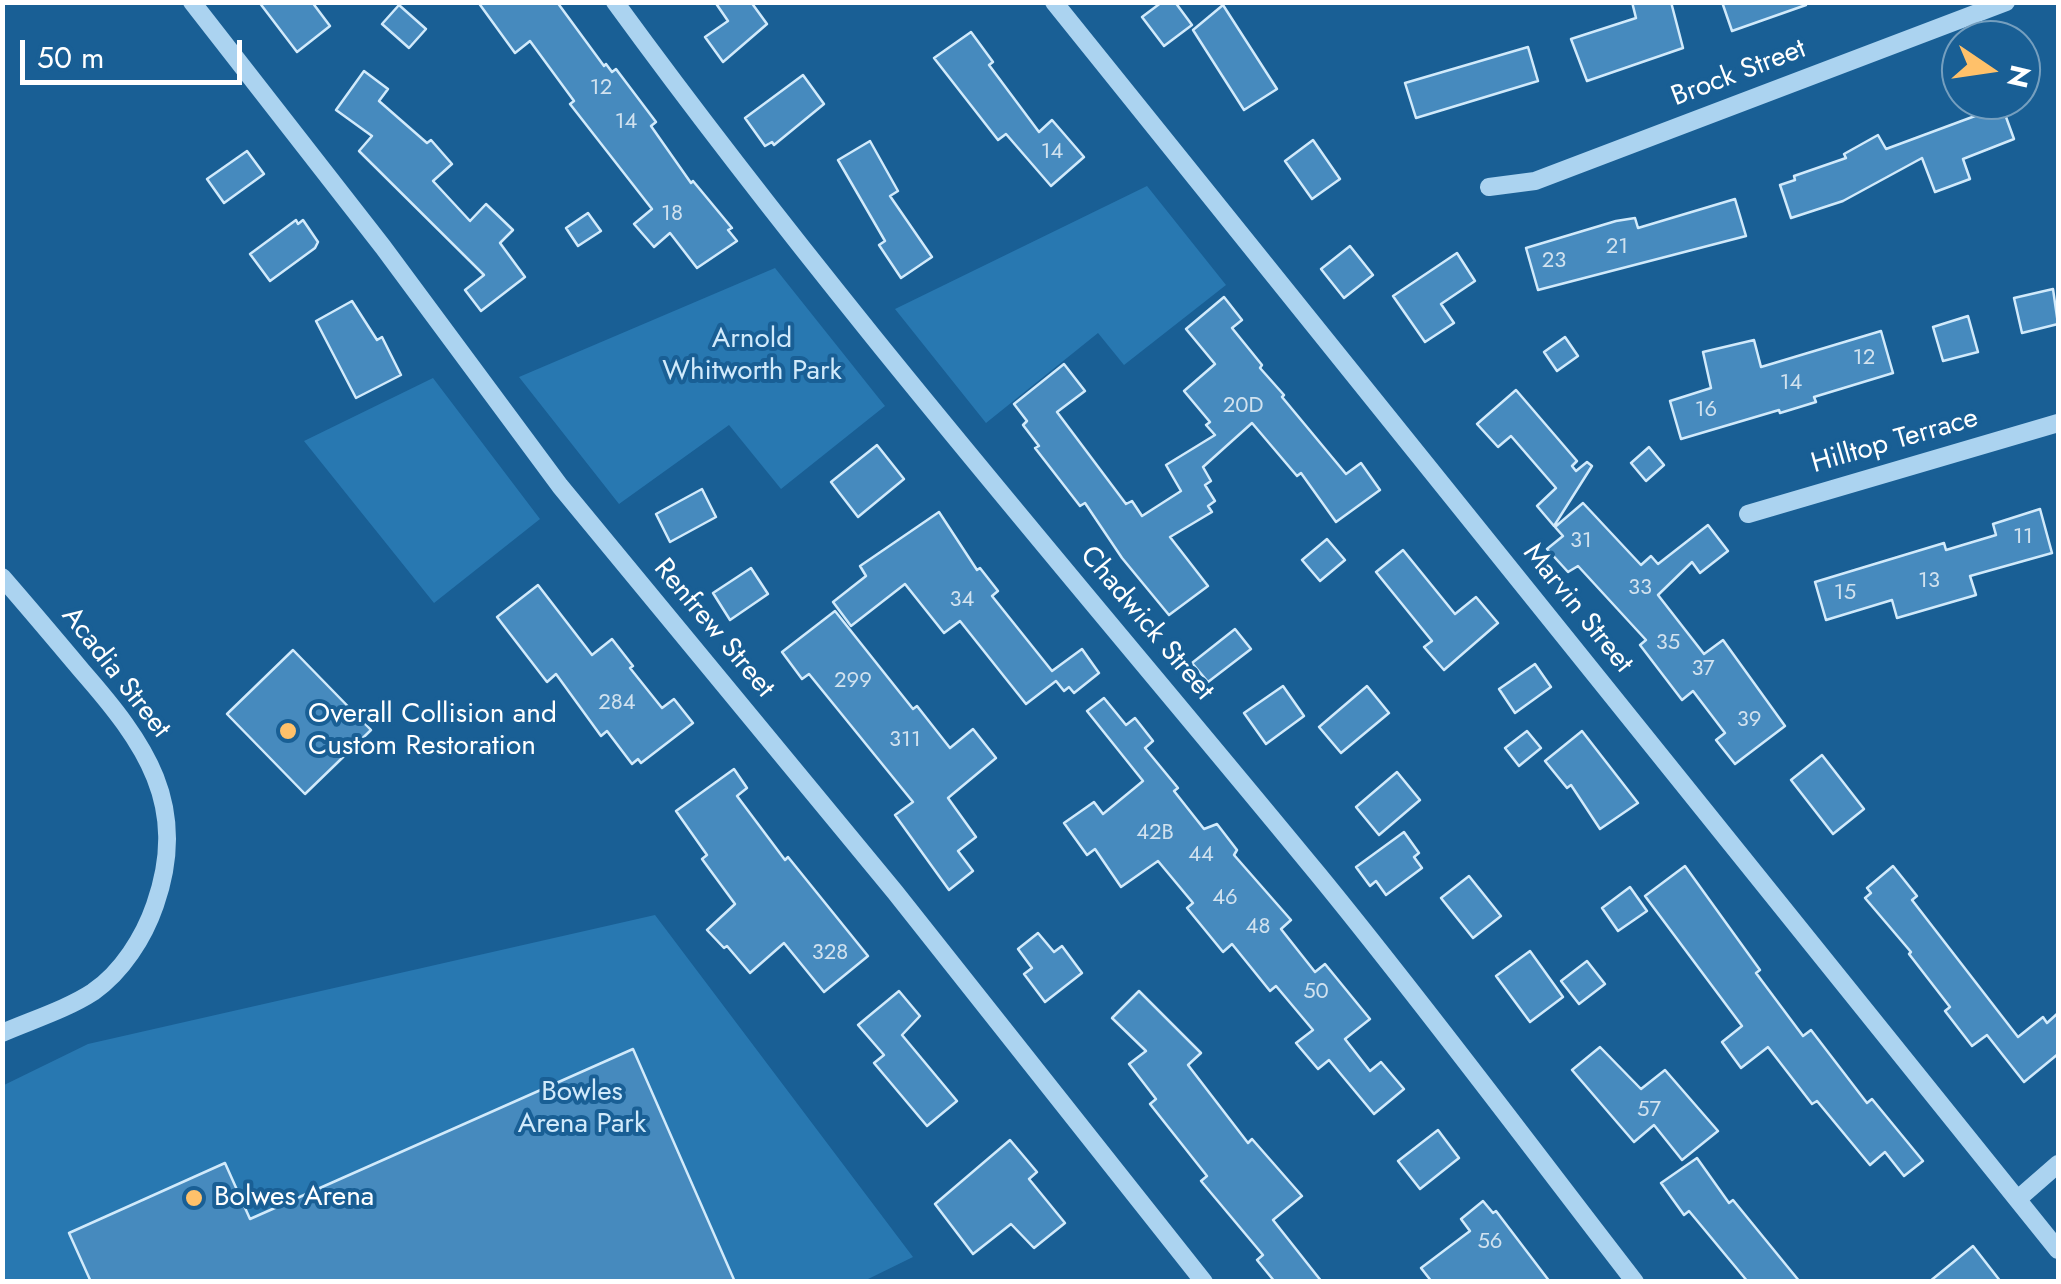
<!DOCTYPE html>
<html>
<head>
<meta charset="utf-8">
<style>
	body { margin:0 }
	#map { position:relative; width:2061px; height:1284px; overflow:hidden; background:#195f95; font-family:Jost,sans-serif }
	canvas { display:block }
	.frame { position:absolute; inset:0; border:5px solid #fff; pointer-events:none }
	.north { position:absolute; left:1941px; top:20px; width:100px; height:100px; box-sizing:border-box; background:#195f95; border:2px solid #759fbf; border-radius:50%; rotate:103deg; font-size:28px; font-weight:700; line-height:40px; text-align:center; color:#fff }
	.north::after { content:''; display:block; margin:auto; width:35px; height:45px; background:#ffc16a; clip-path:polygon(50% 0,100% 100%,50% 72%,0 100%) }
	.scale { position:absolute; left:20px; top:40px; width:222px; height:45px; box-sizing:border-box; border:5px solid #fff; border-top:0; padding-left:12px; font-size:30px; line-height:35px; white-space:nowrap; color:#fff; -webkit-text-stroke:8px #195f95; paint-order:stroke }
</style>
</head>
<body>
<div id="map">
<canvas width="2061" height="1284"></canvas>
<div class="frame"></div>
<div class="north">N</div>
<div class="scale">50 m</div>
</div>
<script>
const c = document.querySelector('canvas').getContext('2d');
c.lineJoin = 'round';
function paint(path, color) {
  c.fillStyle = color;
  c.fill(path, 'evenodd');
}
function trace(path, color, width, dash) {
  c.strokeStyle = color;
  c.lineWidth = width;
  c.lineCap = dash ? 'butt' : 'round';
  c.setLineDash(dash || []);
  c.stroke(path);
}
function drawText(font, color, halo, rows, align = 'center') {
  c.font = font + ' Jost,sans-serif';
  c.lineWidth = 8;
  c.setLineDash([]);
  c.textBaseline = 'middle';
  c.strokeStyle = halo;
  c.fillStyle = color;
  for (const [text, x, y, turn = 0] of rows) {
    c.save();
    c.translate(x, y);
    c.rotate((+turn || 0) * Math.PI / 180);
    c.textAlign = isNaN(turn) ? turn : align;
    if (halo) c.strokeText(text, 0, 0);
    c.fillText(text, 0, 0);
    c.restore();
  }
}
paint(new Path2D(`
	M1147,186L1226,285L1124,365L1098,333L986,423L895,309Z
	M775,268L885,406L781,489L729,425L619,504L519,377Z
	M433,378L540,519L434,603L304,441Z
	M655,915L913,1257L862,1282L3,1281L2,1086L88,1044Z`), '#2878b1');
const building = new Path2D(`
	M259,2H312L330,26L297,52Z
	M478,2H557L604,66L606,64L612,72L616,69L656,122L651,126L691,183L693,181L732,228L728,230L737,241L697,268L670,233L654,247L634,224L652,209L570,104L574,101L530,41L515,53Z
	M715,2H751L767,24L723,62L705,37L728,21Z
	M1162,2H1175L1192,25L1164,46L1142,17Z
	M1632,2H1671L1683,48L1587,81L1571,39L1636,18Z
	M1722,2H1806V5L1732,31Z
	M399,5L426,29L409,48L382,24Z
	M1223,5L1277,89L1244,110L1193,30Z
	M971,32L993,62L989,65L1039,132L1052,120L1084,157L1051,186L1006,134L998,140L934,58Z
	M1528,47L1538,81L1416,118L1405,83Z
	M364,71L388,89L379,101L427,143L431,140L452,164L433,181L470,221L486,204L513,230L500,243L525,277L481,311L465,290L484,275L359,151L372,136L336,110Z
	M803,75L824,104L774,145L772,142L765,146L745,118Z
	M2002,106L2014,139L1963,159L1970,179L1935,192L1922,158L1843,201L1791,218L1780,185L1795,180L1794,176L1846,158L1844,154L1878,135L1886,149Z
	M1313,140L1340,179L1312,199L1285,161Z
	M870,141L898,191L890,196L932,257L901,278L879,245L885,241L838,160Z
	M247,151L264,174L224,203L207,179Z
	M1735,199L1746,236L1538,290L1526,248L1616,221L1635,218L1638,228Z
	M588,213L601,231L578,246L566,228Z
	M296,220L298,224L303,220L318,242L315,248L270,281L250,254Z
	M1350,246L1373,275L1344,298L1321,269Z
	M1457,253L1475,281L1441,304L1454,323L1425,342L1393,296Z
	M2053,289L2058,324L2022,333L2014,298Z
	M1224,297L1242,320L1232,328L1262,365L1260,368L1284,395L1282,397L1346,474L1361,463L1380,490L1336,522L1301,473L1297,476L1252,423L1203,467L1211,481L1205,485L1215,501L1208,506L1212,512L1170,537L1208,586L1169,615L1122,558L1085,503L1080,506L1035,448L1039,446L1023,425L1027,421L1014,404L1064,364L1085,391L1057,412L1126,504L1132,501L1142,516L1181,491L1166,465L1215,435L1206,425L1210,422L1184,391L1215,364L1186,329Z
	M352,301L377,340L382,337L401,375L356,398L316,321Z
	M1968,316L1978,352L1943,361L1933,327Z
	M1881,331L1893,373L1814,397L1816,402L1780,413L1779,410L1681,439L1670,401L1711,388L1703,352L1754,340L1761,367Z
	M1565,337L1578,356L1557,371L1544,352Z
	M1516,390L1577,461L1572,466L1576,471L1587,462L1592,466L1554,526L1537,506L1556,488L1511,436L1498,447L1477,424Z
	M877,445L904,479L858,517L831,482Z
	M1649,447L1664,465L1646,481L1631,463Z
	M702,489L716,517L670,542L656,514Z
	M1583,503L1641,565L1651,556L1658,564L1708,525L1728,551L1700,573L1692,562L1658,595L1704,654L1723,640L1785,726L1735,764L1716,740L1725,733L1693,691L1682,700L1640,645L1646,640L1578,566L1568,572L1547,549L1563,536L1555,527Z
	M2040,509L2052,553L1970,576L1976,595L1897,618L1892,600L1826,620L1815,582L1944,543L1946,550L1996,535L1993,524Z
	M939,512L977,570L980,568L998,591L992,596L1052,671L1082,649L1099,673L1074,693L1069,687L1064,691L1056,681L1026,704L960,621L944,633L905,584L851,626L833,602L866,576L860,566Z
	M1327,539L1345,560L1320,581L1302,560Z
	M1403,550L1455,614L1476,597L1498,623L1444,670L1424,647L1432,641L1376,572Z
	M751,568L768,594L730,620L713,593Z
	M538,585L592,655L612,639L633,666L630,668L662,708L674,699L693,723L641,763L638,759L632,764L607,731L601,736L556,674L547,682L497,617Z
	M835,611L913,709L917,706L950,748L973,729L996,758L948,798L976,837L958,851L973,871L949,890L895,815L913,802L809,674L802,679L782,652Z
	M1235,629L1251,649L1208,682L1192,663Z
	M293,650L371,730L305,794L227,714Z
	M1535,664L1551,687L1515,713L1499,689Z
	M1283,686L1304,716L1266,744L1244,713Z
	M1367,686L1389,713L1341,753L1319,727Z
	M1104,698L1126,725L1135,718L1153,741L1145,748L1178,788L1174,791L1204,829L1217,824L1237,850L1234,855L1291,920L1281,929L1315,972L1325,964L1370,1019L1345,1039L1370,1071L1381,1062L1404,1089L1374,1114L1329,1060L1318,1069L1296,1043L1313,1030L1276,986L1270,991L1232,944L1223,952L1187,908L1193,903L1158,861L1121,887L1095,849L1087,855L1064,823L1094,802L1103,814L1143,781L1087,711Z
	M1527,731L1541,748L1519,766L1505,748Z
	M1582,731L1638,803L1600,829L1571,785L1567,788L1545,761Z
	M1822,755L1864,809L1833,834L1791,780Z
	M734,769L747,788L737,796L785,860L788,857L868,956L824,992L784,943L750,973L727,946L724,948L707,930L735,904L702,859L707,855L676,811Z
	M1397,772L1420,800L1379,835L1356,807Z
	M1404,832L1419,853L1414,857L1422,868L1386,895L1376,881L1370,886L1356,867Z
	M1685,866L1760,970L1756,973L1803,1036L1811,1030L1867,1103L1872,1099L1923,1161L1904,1176L1885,1152L1870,1165L1817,1101L1812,1104L1768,1047L1741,1068L1722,1042L1742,1026L1645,896Z
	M1893,866L1917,896L1912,900L2018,1037L2043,1017L2047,1023L2058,1013V1054L2024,1082L1987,1035L1972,1046L1945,1011L1950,1007L1909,954L1911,952L1865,898L1871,893L1867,888Z
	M1469,876L1501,916L1473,938L1441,898Z
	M1630,887L1647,911L1618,931L1602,908Z
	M1038,933L1054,952L1062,946L1082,973L1045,1002L1024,974L1032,968L1018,949Z
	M1530,951L1563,997L1530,1022L1496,976Z
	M1587,961L1605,984L1579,1004L1561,981Z
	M899,991L920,1016L902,1035L957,1101L927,1126L874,1063L884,1055L858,1025Z
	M1139,991L1201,1053L1188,1065L1248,1143L1252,1139L1302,1196L1273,1220L1322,1282H1275L1257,1260L1263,1255L1201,1181L1207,1176L1150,1104L1156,1099L1129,1064L1146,1051L1112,1018Z
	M1600,1047L1641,1089L1665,1070L1718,1131L1682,1160L1654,1125L1634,1142L1572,1070Z
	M633,1049L735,1282H91L69,1233L225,1163L250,1219Z
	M1438,1130L1459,1158L1420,1189L1398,1161Z
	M1010,1140L1037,1172L1029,1179L1065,1223L1034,1248L1011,1224L973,1254L935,1204Z
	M1697,1158L1729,1203L1733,1200L1800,1282H1748L1689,1211L1684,1215L1661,1183Z
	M1483,1201L1493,1213L1496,1211L1550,1282H1432L1421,1268L1470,1231L1461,1219Z
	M1973,1246L2001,1282H1929Z`);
paint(building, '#468abe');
trace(building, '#d1eafb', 2.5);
trace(new Path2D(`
	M192,2L383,247L560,486L895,892L1204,1282
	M615,2C835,304 1080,585 1317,873C1426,1006 1529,1145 1635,1282
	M1054,2L2058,1250
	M1489,187L1535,181L2006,2
	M1748,514L2058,423
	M2,577C29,608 56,640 82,671C145,743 190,805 155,905C144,937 122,972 93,992C67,1009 32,1020 2,1033
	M2019,1198L2058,1164`), '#abd3f0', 18);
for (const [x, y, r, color] of [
	[288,731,10,"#ffc16a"],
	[194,1198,10,"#ffc16a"]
]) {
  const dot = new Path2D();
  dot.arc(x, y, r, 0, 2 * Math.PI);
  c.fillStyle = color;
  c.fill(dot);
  trace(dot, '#195f95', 4);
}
drawText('22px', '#d1e2ef', null, [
	["12",601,89],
	["14",626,123],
	["14",1052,153],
	["18",672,215],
	["21",1617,248],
	["23",1554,262],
	["12",1864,359],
	["14",1791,384],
	["20D",1243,407],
	["16",1706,411],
	["11",2023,538],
	["31",1581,542],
	["13",1929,582],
	["33",1640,589],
	["15",1845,594],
	["34",962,601],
	["35",1668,644],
	["37",1703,670],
	["299",853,682],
	["284",617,704],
	["39",1749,721],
	["311",905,741],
	["42B",1155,834],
	["44",1201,856],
	["46",1225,899],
	["48",1258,928],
	["328",830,954],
	["50",1316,993],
	["57",1649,1111],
	["56",1490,1243]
]);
drawText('28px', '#fff', '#195f95', [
	["Brock Street",1739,74,-21],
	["Hilltop Terrace",1895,442,-16],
	["Marvin Street",1577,609,51],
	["Chadwick Street",1146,624,50],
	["Renfrew Street",713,629,50],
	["Acadia Street",115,673,52]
]);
drawText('28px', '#d1eafb', '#195f95', [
	["Arnold",752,340],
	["Whitworth Park",752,372],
	["Bowles",582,1093],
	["Arena Park",582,1125]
]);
drawText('28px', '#fff', '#195f95', [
	["Overall Collision and",308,715],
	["Custom Restoration",308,747],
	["Bolwes Arena",214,1198]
], 'left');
</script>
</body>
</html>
